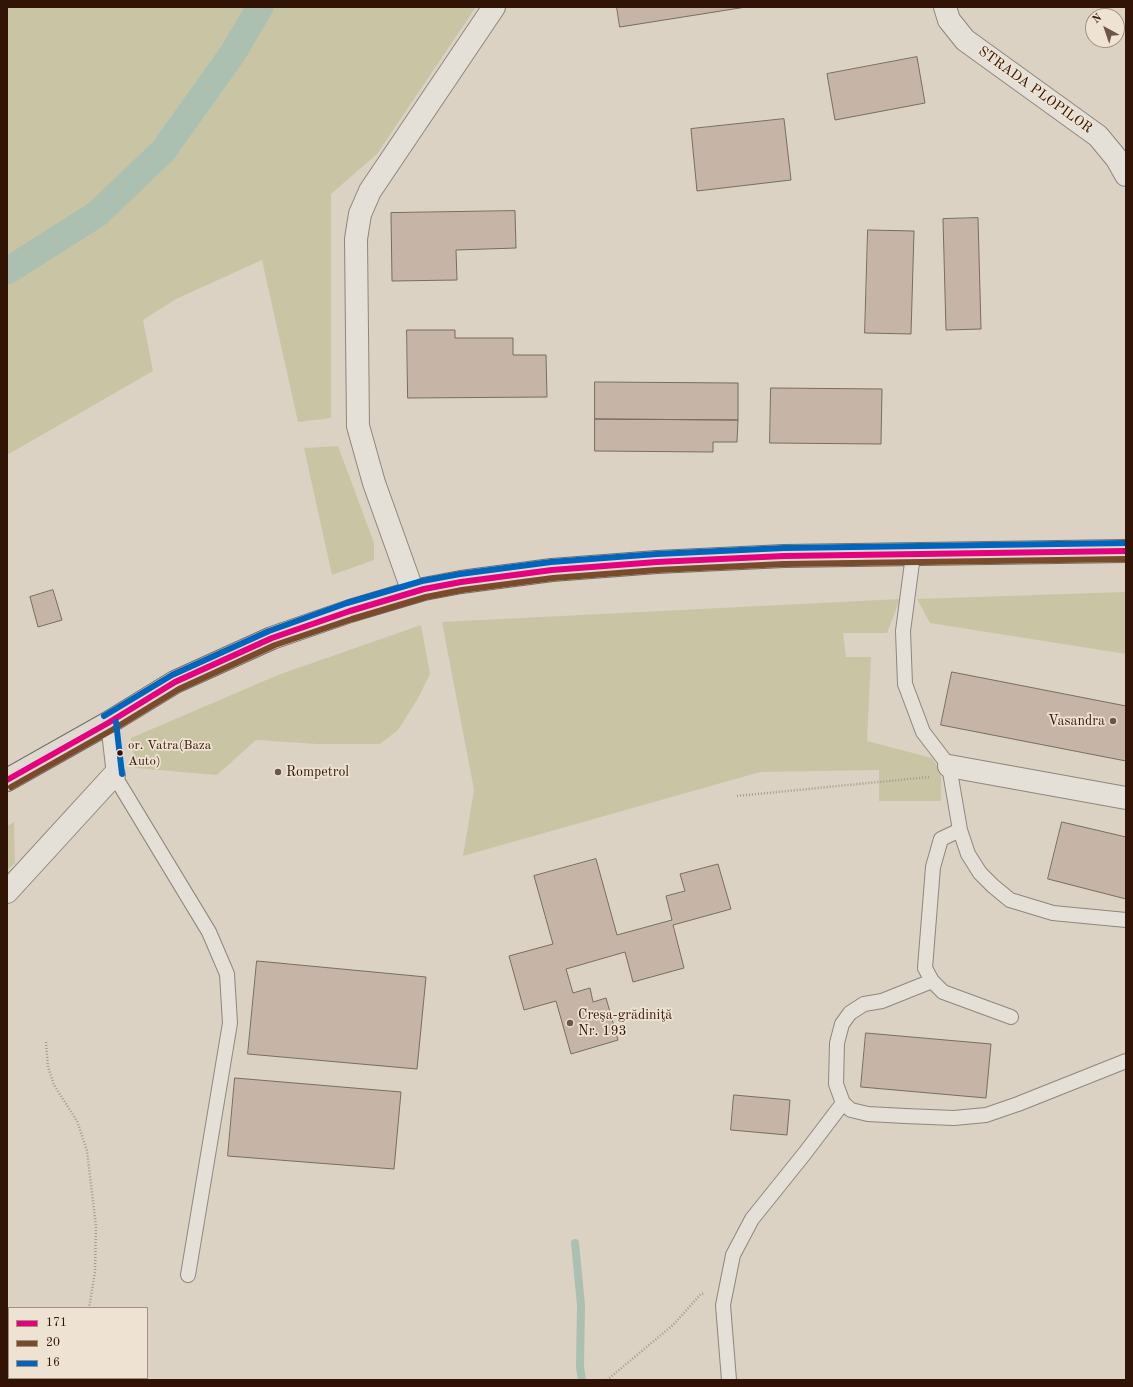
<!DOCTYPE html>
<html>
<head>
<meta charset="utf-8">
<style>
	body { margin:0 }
	#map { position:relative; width:1133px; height:1387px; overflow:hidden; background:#dbd2c3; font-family:"Old Standard TT",serif }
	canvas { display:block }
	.frame { position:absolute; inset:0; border:8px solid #321407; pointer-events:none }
	.legend { position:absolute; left:8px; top:1307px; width:140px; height:72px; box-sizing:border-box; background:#eee3d2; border:1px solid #a39081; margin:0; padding:5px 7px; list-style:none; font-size:12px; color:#321407 }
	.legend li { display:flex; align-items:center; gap:8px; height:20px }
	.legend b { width:20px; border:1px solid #a39081 }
	.north { position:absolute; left:1085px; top:8px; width:40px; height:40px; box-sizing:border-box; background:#eee3d2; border:1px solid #a39081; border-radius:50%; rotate:320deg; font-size:11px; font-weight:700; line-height:16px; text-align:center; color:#321407 }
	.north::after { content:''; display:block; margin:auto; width:14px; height:18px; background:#6d5649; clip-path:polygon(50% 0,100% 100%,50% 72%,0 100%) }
</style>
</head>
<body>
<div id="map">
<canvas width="1133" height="1387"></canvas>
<div class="frame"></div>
<ul class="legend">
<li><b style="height:5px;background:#e5007d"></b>171</li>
<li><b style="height:5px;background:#7a4b2a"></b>20</li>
<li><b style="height:5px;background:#0065bd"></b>16</li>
</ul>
<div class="north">N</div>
</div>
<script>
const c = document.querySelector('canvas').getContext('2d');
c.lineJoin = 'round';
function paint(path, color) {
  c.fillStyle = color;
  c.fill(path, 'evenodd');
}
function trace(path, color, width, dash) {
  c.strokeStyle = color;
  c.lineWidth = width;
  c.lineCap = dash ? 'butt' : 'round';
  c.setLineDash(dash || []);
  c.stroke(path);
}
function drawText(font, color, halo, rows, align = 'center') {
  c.font = font + ' "Old Standard TT",serif';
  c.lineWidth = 3.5;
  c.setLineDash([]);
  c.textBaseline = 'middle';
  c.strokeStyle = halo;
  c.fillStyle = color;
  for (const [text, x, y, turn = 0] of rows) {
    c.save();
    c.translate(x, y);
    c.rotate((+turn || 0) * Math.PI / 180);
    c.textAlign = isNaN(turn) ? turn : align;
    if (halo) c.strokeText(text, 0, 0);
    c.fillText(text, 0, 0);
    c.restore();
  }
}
paint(new Path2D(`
	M7,7H476L377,154L331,194V418L298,422L262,260L176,299L143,320L153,371L7,455Z
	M338,446L374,543V560L332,575L304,448Z
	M1126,592V654L930,623L917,599Z
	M900,599L887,633H843L846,657H871L867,741L932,758L941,772V801H879V770L760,772L463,856L474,790L442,622Z
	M421,625L430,674L417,700L398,730L380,744H318L256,740L217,775L135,768L131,738L278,675Z
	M14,822L15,863L7,870V826Z`), '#c9c5a4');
trace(new Path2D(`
	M575,1243L581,1305L580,1367L582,1380`), '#abc0b1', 8);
trace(new Path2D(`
	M7,271L97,214L163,151L233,53L260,7`), '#abc0b1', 27);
const building = new Path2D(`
	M617,7H746L620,27Z
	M917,57L925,103L835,120L827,74Z
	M784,119L791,180L697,191L691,129Z
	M515,211L516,248L456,250L457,280L392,281L391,213Z
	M978,218L981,329L946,330L943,219Z
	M868,230L914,231L911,334L865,333Z
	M407,330H455V338H513V355H546L547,397L408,398Z
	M595,382L738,383V420L595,419Z
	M771,388L882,389L881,444L770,443Z
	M595,419L738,420L737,442H713V452L595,451Z
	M53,590L62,620L38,627L30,597Z
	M952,672L1126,706V761L941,725Z
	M1062,822L1126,837V899L1048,879Z
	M596,859L617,935L672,920L666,896L685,891L680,874L718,864L731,909L673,925L684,968L633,982L625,952L566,969L573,993L590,988L593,1002L606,998L618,1040L571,1054L556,1001L524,1010L509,956L553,944L534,876Z
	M257,961L426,977L417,1069L248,1054Z
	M866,1033L991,1044L986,1098L861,1087Z
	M235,1078L401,1092L394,1169L228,1156Z
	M734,1095L790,1100L787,1135L731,1130Z`);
paint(building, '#c6b4a7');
trace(building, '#766d63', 1);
const lane = new Path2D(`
	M913,555L903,631L905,684L923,732L949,766L960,830L968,854L980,873L993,886L1010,900L1053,913L1126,920
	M108,723L114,775L209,932L227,974L230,1023L188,1275
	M960,830L941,839L933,867L925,968L932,981L943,992L1011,1017
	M932,981L882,1001L864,1004L850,1013L842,1024L837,1043L836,1084L843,1103L851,1110L868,1114L905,1116L954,1118L986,1115L1018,1104L1126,1061
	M729,1380L723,1305L733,1255L752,1219L805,1153L843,1103`);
const street = new Path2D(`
	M945,7L949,20L965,40L1098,136L1117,159L1126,175
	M413,592L374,483L358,426L356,239L360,214L370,191L494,7
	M949,766L1126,798
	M7,892L114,775`);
const highway = new Path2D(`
	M7,780L108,723L175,682L272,638L350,611L424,589L461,582L552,570L657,562L784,556L1126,551`);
trace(lane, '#8f867c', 16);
trace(street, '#8f867c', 24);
trace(highway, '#766d63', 24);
trace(new Path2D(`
	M737,796L929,777
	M46,1042L48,1067L54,1085L77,1121L87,1151L96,1226L95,1272L89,1308
	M42,1380L43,1378
	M607,1380L673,1325L701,1294L705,1293`), '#a29b94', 2.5, [1, 2]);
trace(lane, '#e4dfd7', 14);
trace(street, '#e4dfd7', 22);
trace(highway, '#ded9d1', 22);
trace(new Path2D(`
	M7,780L108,723L175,682L272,638L350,611L424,589L461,582L552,570L657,562L784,556L1126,551`), '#e5007d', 6);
trace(new Path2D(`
	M11,787L112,730L179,689L275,645L352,619L426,597L462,590L553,578L657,570L784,564L1126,559`), '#7a4b2a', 6);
trace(new Path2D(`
	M104,716L172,675L269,631L347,603L422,581L460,574L551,562L657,554L784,548L1126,543
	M116,722L122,774`), '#0065bd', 6);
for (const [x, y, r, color] of [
	[1113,721,4,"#6d5649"],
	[120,753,3.5,"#321407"],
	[278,772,4,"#6d5649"],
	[570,1023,4,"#6d5649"]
]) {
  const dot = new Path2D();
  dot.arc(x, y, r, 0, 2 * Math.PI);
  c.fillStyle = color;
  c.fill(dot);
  trace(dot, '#eee3d2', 1.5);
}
drawText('13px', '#321407', '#eee3d2', [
	["or. Vatra(Baza",128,746],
	["Auto)",128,762]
], 'left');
drawText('14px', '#321407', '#eee3d2', [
	["STRADA PLOPILOR",1035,90,36]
]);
drawText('14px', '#321407', '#eee3d2', [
	["Vasandra",1105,721,"right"],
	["Rompetrol",286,772],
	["Creşa-grădiniţă",578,1015],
	["Nr. 193",578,1031]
], 'left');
</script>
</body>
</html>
